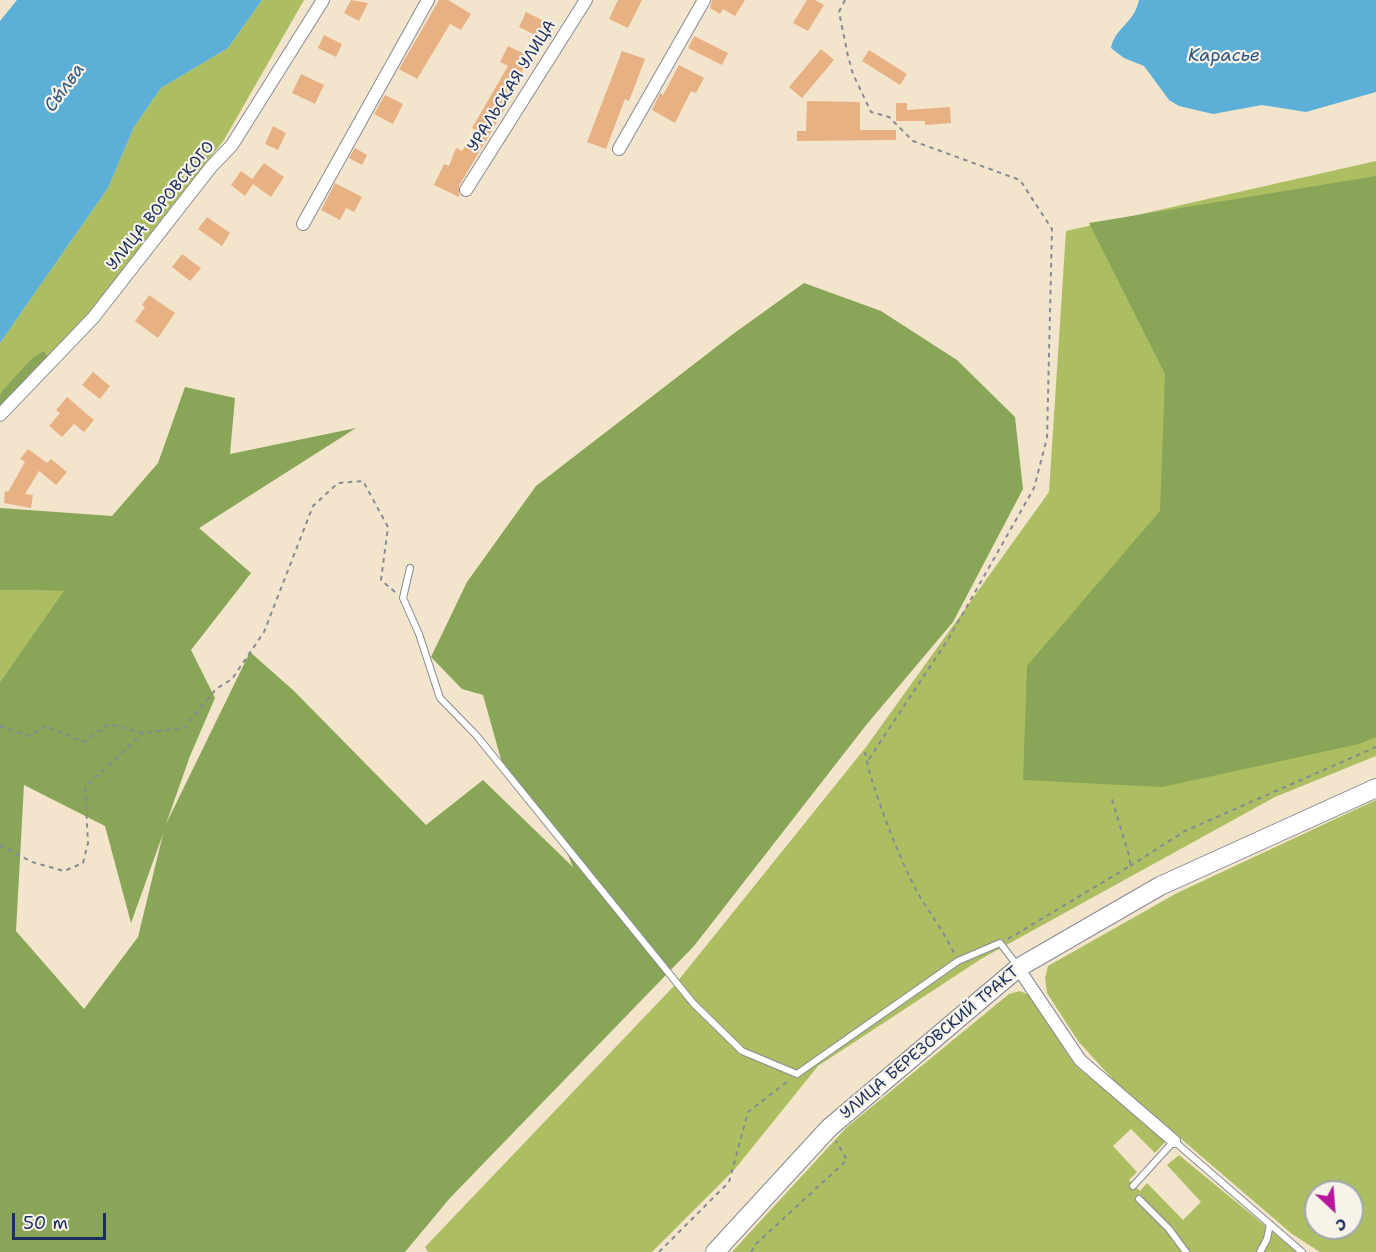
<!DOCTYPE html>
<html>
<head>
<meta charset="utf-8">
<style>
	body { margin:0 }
	#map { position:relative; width:1376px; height:1252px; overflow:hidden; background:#f3e5cc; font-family:"Shantell Sans",sans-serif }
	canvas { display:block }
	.north { position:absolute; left:1304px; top:1180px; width:60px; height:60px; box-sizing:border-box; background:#f7f3e8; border:2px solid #9fa5b1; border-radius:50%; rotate:154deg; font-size:16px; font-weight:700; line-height:24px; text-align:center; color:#1b2f5e }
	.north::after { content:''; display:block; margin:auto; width:21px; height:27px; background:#b5179e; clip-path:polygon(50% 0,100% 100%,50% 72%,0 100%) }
	.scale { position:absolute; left:12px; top:1213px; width:94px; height:27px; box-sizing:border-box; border:3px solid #1b2f5e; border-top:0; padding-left:8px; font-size:18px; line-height:21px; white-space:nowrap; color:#1b2f5e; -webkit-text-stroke:4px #f7f3e8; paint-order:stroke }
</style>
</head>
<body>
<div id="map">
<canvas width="1376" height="1252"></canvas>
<div class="north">С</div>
<div class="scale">50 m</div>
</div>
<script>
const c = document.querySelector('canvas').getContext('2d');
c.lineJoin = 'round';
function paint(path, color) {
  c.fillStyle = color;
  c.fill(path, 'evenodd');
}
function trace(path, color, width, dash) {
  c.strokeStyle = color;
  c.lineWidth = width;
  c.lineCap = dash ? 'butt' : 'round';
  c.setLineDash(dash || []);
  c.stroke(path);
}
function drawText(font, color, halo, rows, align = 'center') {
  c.font = font + ' "Shantell Sans",sans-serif';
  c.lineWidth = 4.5;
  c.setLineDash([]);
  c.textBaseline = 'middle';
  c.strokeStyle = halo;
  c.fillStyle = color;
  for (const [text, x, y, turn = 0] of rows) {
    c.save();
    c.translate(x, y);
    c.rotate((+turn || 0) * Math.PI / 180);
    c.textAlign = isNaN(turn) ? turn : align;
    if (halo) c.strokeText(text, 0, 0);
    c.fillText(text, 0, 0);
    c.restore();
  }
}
paint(new Path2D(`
	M262,0H304L224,140L90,313L48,358H32L0,395V343L108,188L134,127L161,88L228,48Z
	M1376,161V756L1275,797L981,959L818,1066L735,1169L652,1252H428L425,1247L673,987L866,747L1049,492L1066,231Z
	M0,590L65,591L0,682Z
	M1376,800V1252H1320L1292,1234L1117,1084L1078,1041L1047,993L1045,978L1048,966L1177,893ZM1316,1192H1352V1228H1316Z
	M1020,991L1029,995L1074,1064L1166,1141L1155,1153L1131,1129L1113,1146L1137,1172L1129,1180L1140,1191L1147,1183L1183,1220L1201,1202L1167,1165L1179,1155L1297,1252H732L846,1128L1009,994Z`), '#acbe61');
paint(new Path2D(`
	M1376,176V737L1359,744L1162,787L1023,780L1027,666L1160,511L1165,374L1089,223Z
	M804,283L881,311L957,360L1015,417L1023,489L953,622L867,724L694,946L450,1198L405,1252H0V682L64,591L0,590V508L112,516L158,463L185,387L235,398L230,454L356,428L199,528L251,573L191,650L215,698L190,756L166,824L250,652L293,690L426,825L483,780L573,867L563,843L502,763L483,695L462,689L431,657L467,582L536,486L733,334ZM24,785L105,826L131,923L163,834L138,937L84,1009L16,931Z
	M44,351L48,358L0,412V395L3,390L32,358Z`), '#89a557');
paint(new Path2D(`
	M17,0H262L228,48L161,88L134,127L108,188L0,343V21Z
	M1139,0H1376V92L1306,112L1262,105L1213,114L1179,106L1169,100L1144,66L1124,58L1111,48C1115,27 1134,24 1139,0Z`), '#5cb0d8');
paint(new Path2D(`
	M351,0L368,3L359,21L344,13Z
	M439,0H448L471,14L461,30L450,24L417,79L399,69Z
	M618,0H642L628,28L609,19Z
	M712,0H745L735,16L723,9L720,14L710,8Z
	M807,0H815L824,5L808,31L793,23Z
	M526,12L554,26L547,41L519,27Z
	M324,35L342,44L336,57L318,48Z
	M694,36L728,53L722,65L688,48Z
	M508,46L529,56L514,89L516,90L459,186V197L434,185L444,164L449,166L456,148L462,151L476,130L472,128L508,66L500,62Z
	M821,49L834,60L802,98L789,87Z
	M869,50L907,74L900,85L862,61Z
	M622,51L645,59L629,101L625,99L606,149L587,142Z
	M679,65L704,78L696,93L691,91L675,123L652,110L660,93L663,95Z
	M301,74L324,85L315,104L292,93Z
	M385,95L403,104L393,124L374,114Z
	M807,101L860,102V130H896V140L797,141V131H806Z
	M896,103H907V110L950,107L951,123L925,125V121H896Z
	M273,126L286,133L278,150L265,144Z
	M355,148L367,155L362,165L349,158Z
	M264,163L284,177L271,197L253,184L245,196L231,185L241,171L252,179Z
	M335,183L362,197L354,212L346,208L340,220L321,210Z
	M207,217L230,233L222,246L198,229Z
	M182,254L201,268L190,281L172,267Z
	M149,295L175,313L158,338L135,321L145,307L142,305Z
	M93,372L110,386L100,399L82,385Z
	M67,397L94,420L84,432L74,424L62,437L49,426L60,413L56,410Z
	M28,449L47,463L51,459L67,472L56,485L39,471L25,494L33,495L31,508L4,503L5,491L8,492L25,462L20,459Z`), '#e8b184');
const lane = new Path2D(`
	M410,568L403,598L419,634L440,698L476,735L693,1003L742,1051L797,1074L958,961L1000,943L1017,965
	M1133,1186L1174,1141L1302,1252
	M1139,1199L1169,1229L1186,1252
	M1260,1252L1267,1239L1270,1224`);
const street = new Path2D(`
	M619,149L704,0
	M466,190L586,0
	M303,224L428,0
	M0,415L93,318L211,167L232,145L323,0
	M1018,968L1080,1060L1174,1141`);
const primary = new Path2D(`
	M715,1252L829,1128L1018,968L1160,886L1376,788`);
trace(lane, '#878a95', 8);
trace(street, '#878a95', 14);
trace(primary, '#878a95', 20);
trace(new Path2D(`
	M845,0L839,12L848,56L853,74L871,112L889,117L913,141L1020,180L1052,229L1047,438L1034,488L949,638L867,762
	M0,726L29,736L46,726L83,742L109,724L143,733L184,728L216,689L232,679L264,632L313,506L338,483L363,481L388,527L381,580L395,592
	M865,752C871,787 898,854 914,886C926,909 943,929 954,953
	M0,845L32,862L64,871L83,863L88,843L85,787L143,733
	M1130,866L1185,831L1376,747
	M1008,939L1130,866V859L1111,796
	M659,1252L729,1182L748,1112L788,1081
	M751,1252L756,1244L847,1160L836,1141`), '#878a95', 2, [4.5, 4.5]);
trace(lane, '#fff', 6);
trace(street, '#fff', 12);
trace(primary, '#fff', 18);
drawText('16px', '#1b2f5e', '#f7f3e8', [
	["УРАЛЬСКАЯ УЛИЦА",512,86,-58],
	["УЛИЦА ВОРОВСКОГО",161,206,-51],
	["УЛИЦА БЕРЕЗОВСКИЙ ТРАКТ",930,1043,-40]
]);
drawText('italic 18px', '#2e5683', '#f7f3e8', [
	["Карасье",1224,56],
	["Сы́лва",65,88,-54]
]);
</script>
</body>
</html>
